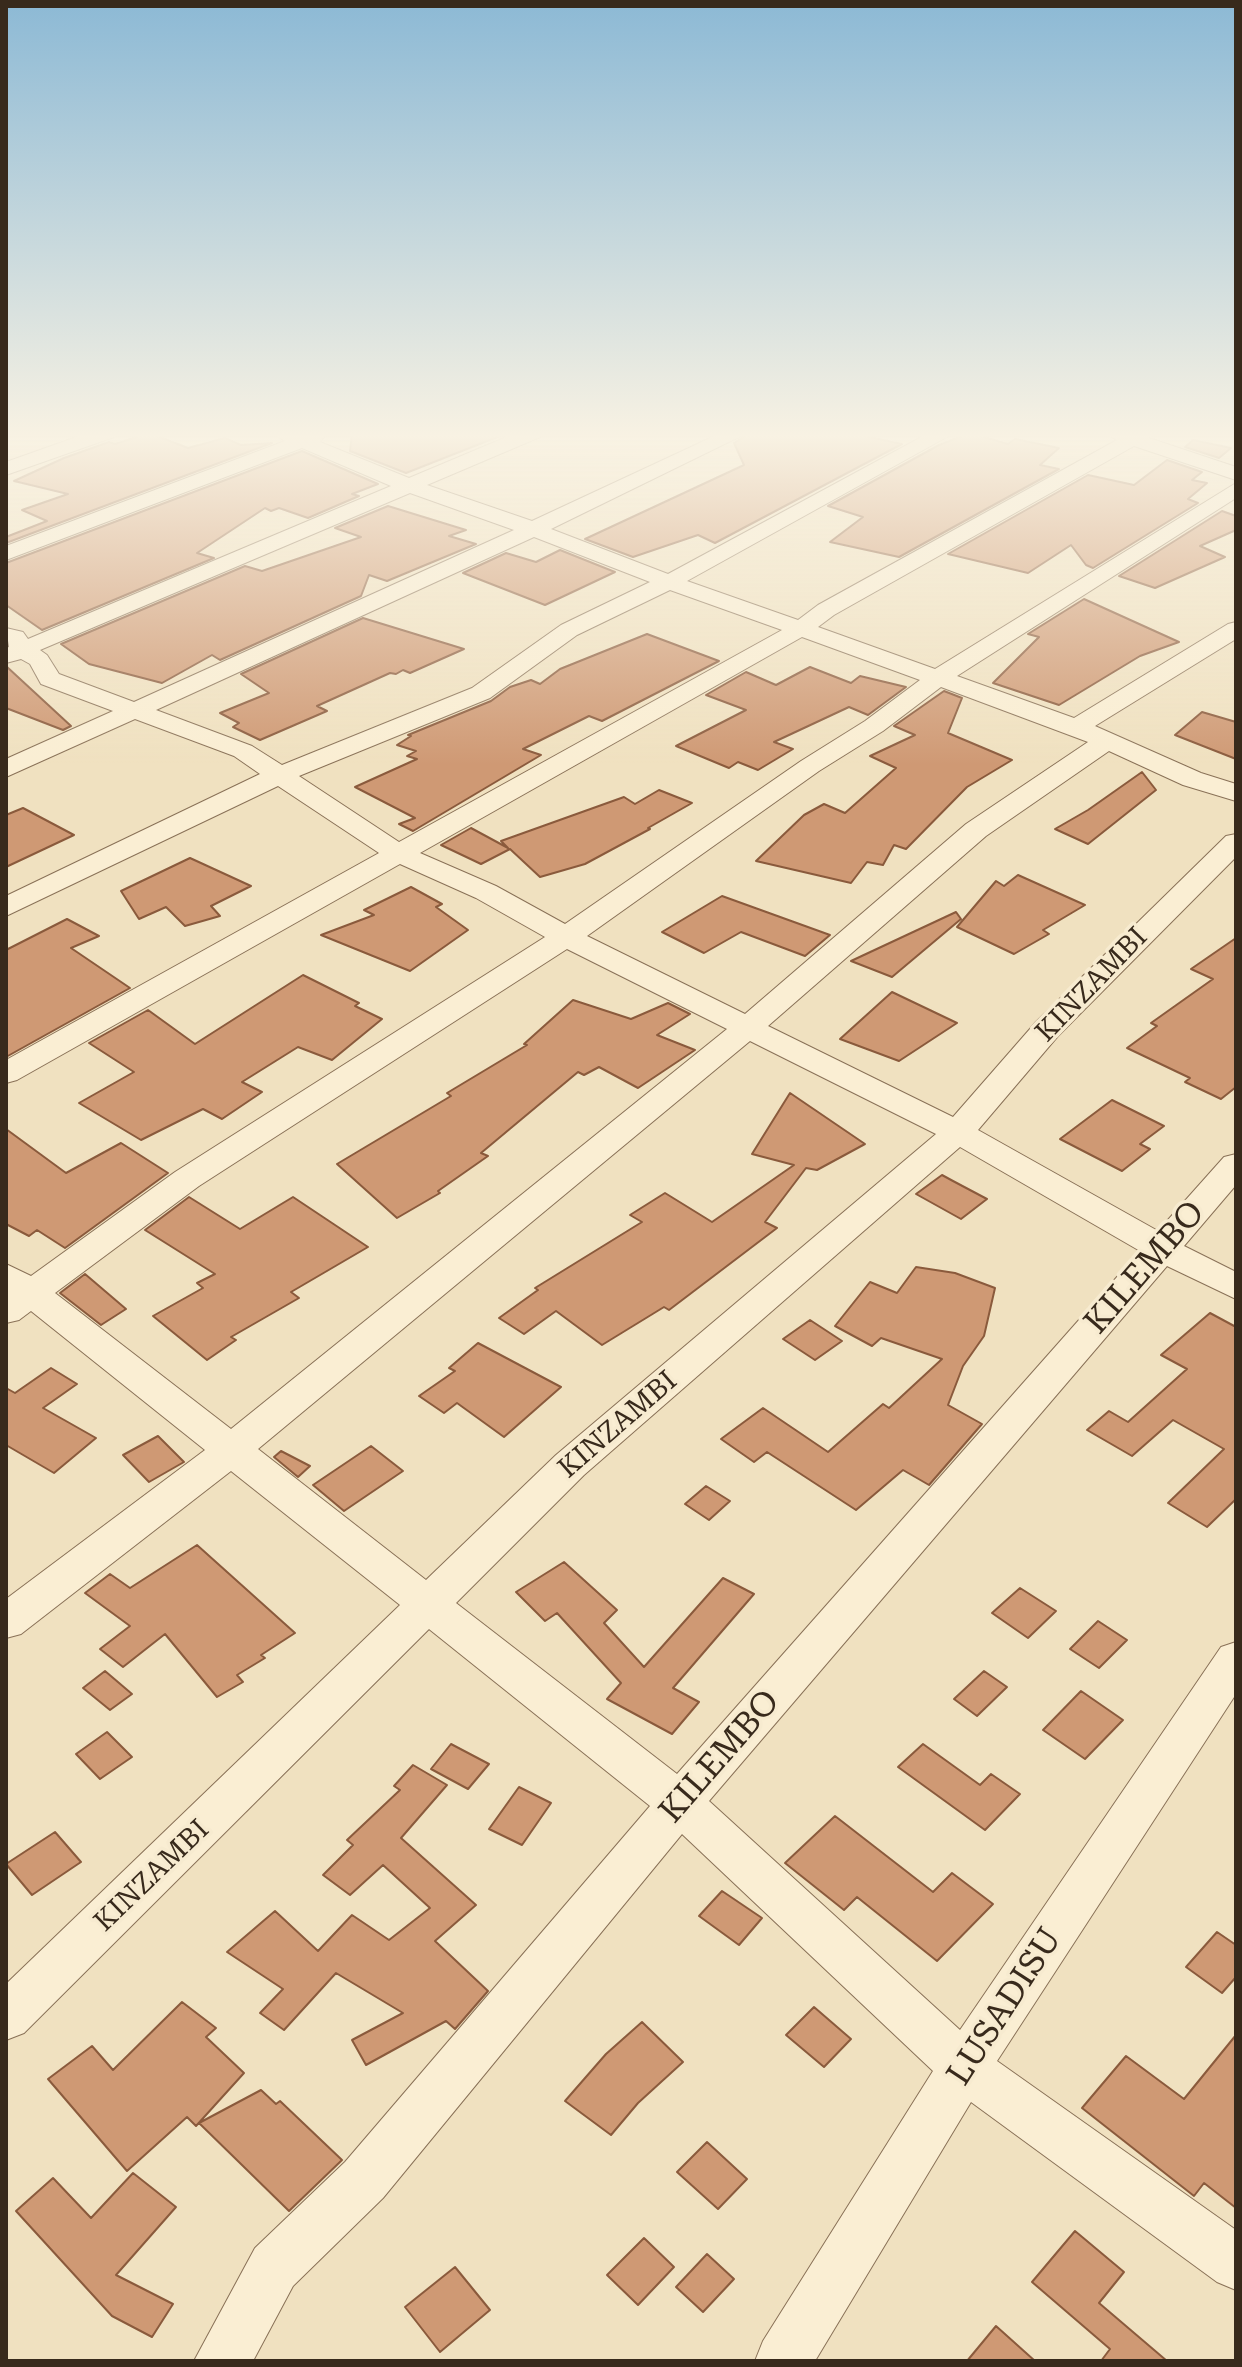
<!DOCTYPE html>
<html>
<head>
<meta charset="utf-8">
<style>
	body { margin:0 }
	#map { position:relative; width:1242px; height:2367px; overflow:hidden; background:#f0e1c0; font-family:"Roboto Serif",serif }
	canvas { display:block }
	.frame { position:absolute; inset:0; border:8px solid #382a1c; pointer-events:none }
</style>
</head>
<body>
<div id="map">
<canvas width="1242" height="2367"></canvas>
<div class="frame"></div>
</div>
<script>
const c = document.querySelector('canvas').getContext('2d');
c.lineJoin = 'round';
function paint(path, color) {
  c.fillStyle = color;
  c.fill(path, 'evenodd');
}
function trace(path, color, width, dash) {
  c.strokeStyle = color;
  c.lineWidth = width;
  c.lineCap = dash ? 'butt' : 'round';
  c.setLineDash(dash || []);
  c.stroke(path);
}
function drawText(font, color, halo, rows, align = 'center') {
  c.font = font + ' "Roboto Serif",serif';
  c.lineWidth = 7;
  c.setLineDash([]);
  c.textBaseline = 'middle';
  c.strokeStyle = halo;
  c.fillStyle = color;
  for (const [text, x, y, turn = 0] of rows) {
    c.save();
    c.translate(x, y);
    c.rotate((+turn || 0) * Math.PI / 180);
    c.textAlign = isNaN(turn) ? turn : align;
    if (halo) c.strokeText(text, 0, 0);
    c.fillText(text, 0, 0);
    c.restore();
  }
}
const building = new Path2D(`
	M149,433L188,448L225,438L241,445L272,443L6,543V537L47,521L22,510L68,494L14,481L64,458L109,442L115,444Z
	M352,433H504L505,434L406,473L350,451Z
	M750,433H850L902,444L715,543L698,535L633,557L585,539L744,465L734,443Z
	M970,433L1008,444L1015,439L1059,448L1040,465L1059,469L899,557L830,542L863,517L828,506L939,445Z
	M1193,440L1231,448L1219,458L1185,447Z
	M302,451L378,484L352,494L359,496L308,518L279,508L271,511L265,508L197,553L214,558L42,630L6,605V563Z
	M1167,460L1202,472L1192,480L1207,483L1188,499L1198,503L1093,568L1086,565L1071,545L1028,573L948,554L1088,475L1134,485Z
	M388,506L466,530L449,536L476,544L387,581L369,575L361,596L220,660L212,655L162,683L89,664L61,644L245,566L262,571L361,537L335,528Z
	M1222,511L1236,516V530L1200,546L1225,557L1155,588L1119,576Z
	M560,550L615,572L545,605L463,573L506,553L536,562Z
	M1084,599L1179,642L1140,656L1059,705L993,683L1039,637L1028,634Z
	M363,618L464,649L410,673L403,670L396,674L390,673L317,706L327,711L260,740L233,727L239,723L220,713L269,693L241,674Z
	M647,634L719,661L602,721L589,716L523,749L541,755L413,831L399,824L415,818L355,787L417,759L407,756L416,751L397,745L411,736L408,735L491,701L510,687L531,680L540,684L560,669Z
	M6,666L71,726L63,730L6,708Z
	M810,667L851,683L860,676L906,687L868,715L849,707L774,742L793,749L758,770L738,762L729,768L676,746L746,710L706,695L746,672L776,685Z
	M944,691L962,698L948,733L1012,760L967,787L906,849L894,845L883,865L867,862L851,883L756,861L804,815L824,804L845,813L896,768L870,756L915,735L894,726Z
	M1202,712L1236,722V759L1175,735Z
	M1142,772L1156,790L1088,844L1055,829L1088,810Z
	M659,790L692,803L648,828L650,829L585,864L540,877L510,849L481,864L441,845L471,828L508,848L501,841L624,797L635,804Z
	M23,808L74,835L6,867V815Z
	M190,858L251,886L211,906L220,916L185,926L166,907L139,919L121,891Z
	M1018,875L1085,905L1043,930L1049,934L1014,954L957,927L996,881L1004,886Z
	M411,887L442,904L436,907L468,930L410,971L321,935L374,915L364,910Z
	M722,896L830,935L805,956L741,932L704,953L662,932Z
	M956,912L961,919L892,977L851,961Z
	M67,919L99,936L71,948L130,988L6,1057V950Z
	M1236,938V1087L1221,1099L1185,1082L1190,1078L1127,1048L1157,1026L1151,1023L1213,979L1191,969Z
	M303,975L359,1003L355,1006L382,1019L332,1060L298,1047L242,1082L262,1092L222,1119L203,1109L141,1140L79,1103L134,1072L89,1043L148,1010L195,1044Z
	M892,992L957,1023L899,1061L840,1039Z
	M573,1000L631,1019L668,1003L690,1014L657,1035L695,1050L638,1088L599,1067L584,1075L578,1072L481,1153L488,1156L438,1191L440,1193L397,1218L337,1164L451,1096L447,1093L527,1045L524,1044Z
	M790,1093L865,1144L817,1170L806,1168L765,1222L777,1228L669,1310L664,1307L602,1345L556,1311L524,1334L499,1318L538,1290L535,1288L642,1222L630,1215L665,1193L712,1222L794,1165L752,1154Z
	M1112,1100L1164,1126L1140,1144L1150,1149L1122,1171L1060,1139Z
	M6,1129L66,1173L121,1143L168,1173L65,1248L37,1230L29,1236L6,1224Z
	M942,1175L953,1181L987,1199L961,1219L916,1194Z
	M189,1197L240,1229L293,1197L368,1247L291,1292L299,1298L231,1337L236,1340L207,1360L153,1316L203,1288L197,1283L215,1274L145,1230Z
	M916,1267L955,1273L995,1288L984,1336L963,1366L948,1405L982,1424L929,1485L903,1470L856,1510L767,1452L754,1462L721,1439L763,1408L828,1452L883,1404L889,1408L942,1359L881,1338L872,1346L835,1326L870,1282L897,1293Z
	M85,1274L126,1309L101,1325L60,1293Z
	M1210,1313L1236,1327V1499L1207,1527L1168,1503L1224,1449L1173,1420L1132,1456L1087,1430L1109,1411L1128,1422L1187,1369L1161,1355Z
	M810,1320L842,1341L815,1360L783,1339Z
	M478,1343L561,1387L504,1437L457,1403L444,1413L419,1396L455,1371L449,1368Z
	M51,1368L77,1384L43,1408L96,1438L54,1473L6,1445V1388L15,1393Z
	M158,1436L184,1462L149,1482L123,1455Z
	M371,1446L403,1471L344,1511L313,1485Z
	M281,1451L310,1466L298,1477L274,1457Z
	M706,1486L730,1501L709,1520L685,1504Z
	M197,1545L295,1633L261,1655L265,1658L237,1675L243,1682L217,1697L165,1634L123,1667L100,1649L130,1626L85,1593L110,1574L130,1588Z
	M564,1562L617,1610L604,1623L644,1667L723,1578L754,1594L673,1688L699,1702L672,1734L607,1699L621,1683L557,1613L545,1621L516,1592Z
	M1020,1588L1056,1611L1028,1638L992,1613Z
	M1098,1621L1127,1640L1099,1668L1070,1649Z
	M105,1671L132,1694L110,1710L83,1688Z
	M984,1671L1007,1687L977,1716L954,1699Z
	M1081,1691L1123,1720L1085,1759L1043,1730Z
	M107,1732L132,1757L100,1779L76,1754Z
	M451,1744L489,1764L468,1789L431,1769Z
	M923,1744L980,1785L991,1774L1020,1794L985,1830L898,1767Z
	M413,1765L447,1785L401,1838L476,1905L435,1941L488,1991L455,2029L446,2021L366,2065L352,2040L403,2013L336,1973L284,2030L260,2013L283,1989L227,1952L275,1911L318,1951L352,1915L389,1940L430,1908L383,1865L350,1895L323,1875L353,1845L347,1840L400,1790L394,1786Z
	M519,1787L551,1803L522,1845L489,1829Z
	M835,1816L933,1892L952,1873L993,1904L937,1961L857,1897L844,1910L785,1863Z
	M55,1832L81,1862L32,1895L6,1864Z
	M722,1891L762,1918L739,1945L699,1916Z
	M1217,1932L1236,1945V1977L1222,1993L1186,1967Z
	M182,2002L216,2028L206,2037L244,2073L196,2126L187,2117L127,2171L48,2079L92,2046L113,2070Z
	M814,2007L851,2039L824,2067L786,2035Z
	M642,2022L683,2062L638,2103L611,2135L565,2101L606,2054Z
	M1236,2035V2208L1204,2183L1194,2196L1082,2108L1126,2056L1184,2099Z
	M261,2090L276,2104L280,2101L342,2160L289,2211L199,2123Z
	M707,2142L747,2179L718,2209L677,2172Z
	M133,2173L176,2207L116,2275L173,2304L152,2337L112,2316L16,2211L53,2178L91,2218Z
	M1075,2231L1124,2272L1099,2303L1167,2361H1101L1110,2349L1032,2282Z
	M644,2238L674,2267L638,2305L607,2275Z
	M707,2254L734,2279L703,2312L676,2287Z
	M455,2267L490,2310L440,2352L405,2307Z
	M996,2326L1035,2361H967Z`);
paint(building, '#cf9974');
trace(building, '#8a5a3c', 2);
const minor = new Path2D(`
	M88,433H117L114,437L6,475V462Z
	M272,433H321L324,437L320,442L409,478L516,433H543L540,437L427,485L532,521L721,433H747L551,529L668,574L929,433H954L687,581L798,620L818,605L1117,440L1106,433H1153L1149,438L1236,467V480L1134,446L834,615L818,627L935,669L1236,483V498L957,676L1074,718L1228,624L1236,622V639L1095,726L1201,773L1236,784V801L1183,785L1109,751L986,836L768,1026L953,1117L1036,1022L1226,836L1236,834V857L1058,1036L978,1130L1158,1231L1224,1157L1236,1154V1185L1184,1246L1236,1272V1299L1167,1266L709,1801L960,2030L1221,1647L1236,1642V1694L997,2061L1236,2230V2290L1217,2282L971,2102L815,2361H755L763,2341L933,2071L682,1834L383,2198L293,2286L253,2361H194L255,2248L345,2162L650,1806L429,1629L24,2033L6,2040V1984L400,1605L231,1471L21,1634L6,1638V1599L205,1450L31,1311L19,1320L6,1323V1264L31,1276L175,1172L545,937L476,898L400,864L17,1080L6,1083V1060L379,853L278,786L6,916V896L260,774L234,756L135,719L6,777V759L113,711L41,684L30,664L21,659L6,663V648L9,647L6,628L23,632L28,639L391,486L302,448L6,560V546L285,441ZM410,493L514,530L134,702L59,674L47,655L40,650ZM534,537L650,582L561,625L472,688L282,765L252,746L156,710ZM670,590L782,630L399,842L299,776L490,698L577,635ZM802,637L920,680L865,721L801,761L565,924L496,886L420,853ZM941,687L1088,742L966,824L745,1014L587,936L819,771L883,731ZM567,949L727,1029L231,1429L55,1293L199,1186ZM750,1041L936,1134L556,1455L426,1580L258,1449ZM960,1147L1140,1251L677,1774L456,1603L584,1475Z`);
trace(minor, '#897157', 2);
paint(minor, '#faeed3');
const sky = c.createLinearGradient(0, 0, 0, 765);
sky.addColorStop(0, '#8cb9d5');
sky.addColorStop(0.57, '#f8f2e3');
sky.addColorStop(1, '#f8f2e300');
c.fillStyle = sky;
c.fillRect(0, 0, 1242, 765);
drawText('28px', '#382a1c', '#f7ebd0', [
	["KINZAMBI",1092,985,-46],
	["KINZAMBI",618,1425,-41],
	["KINZAMBI",152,1876,-44]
]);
drawText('34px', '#382a1c', '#f7ebd0', [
	["KILEMBO",1145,1268,-49],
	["KILEMBO",720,1757,-49],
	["LUSADISU",1005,2007,-57]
]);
</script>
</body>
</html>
